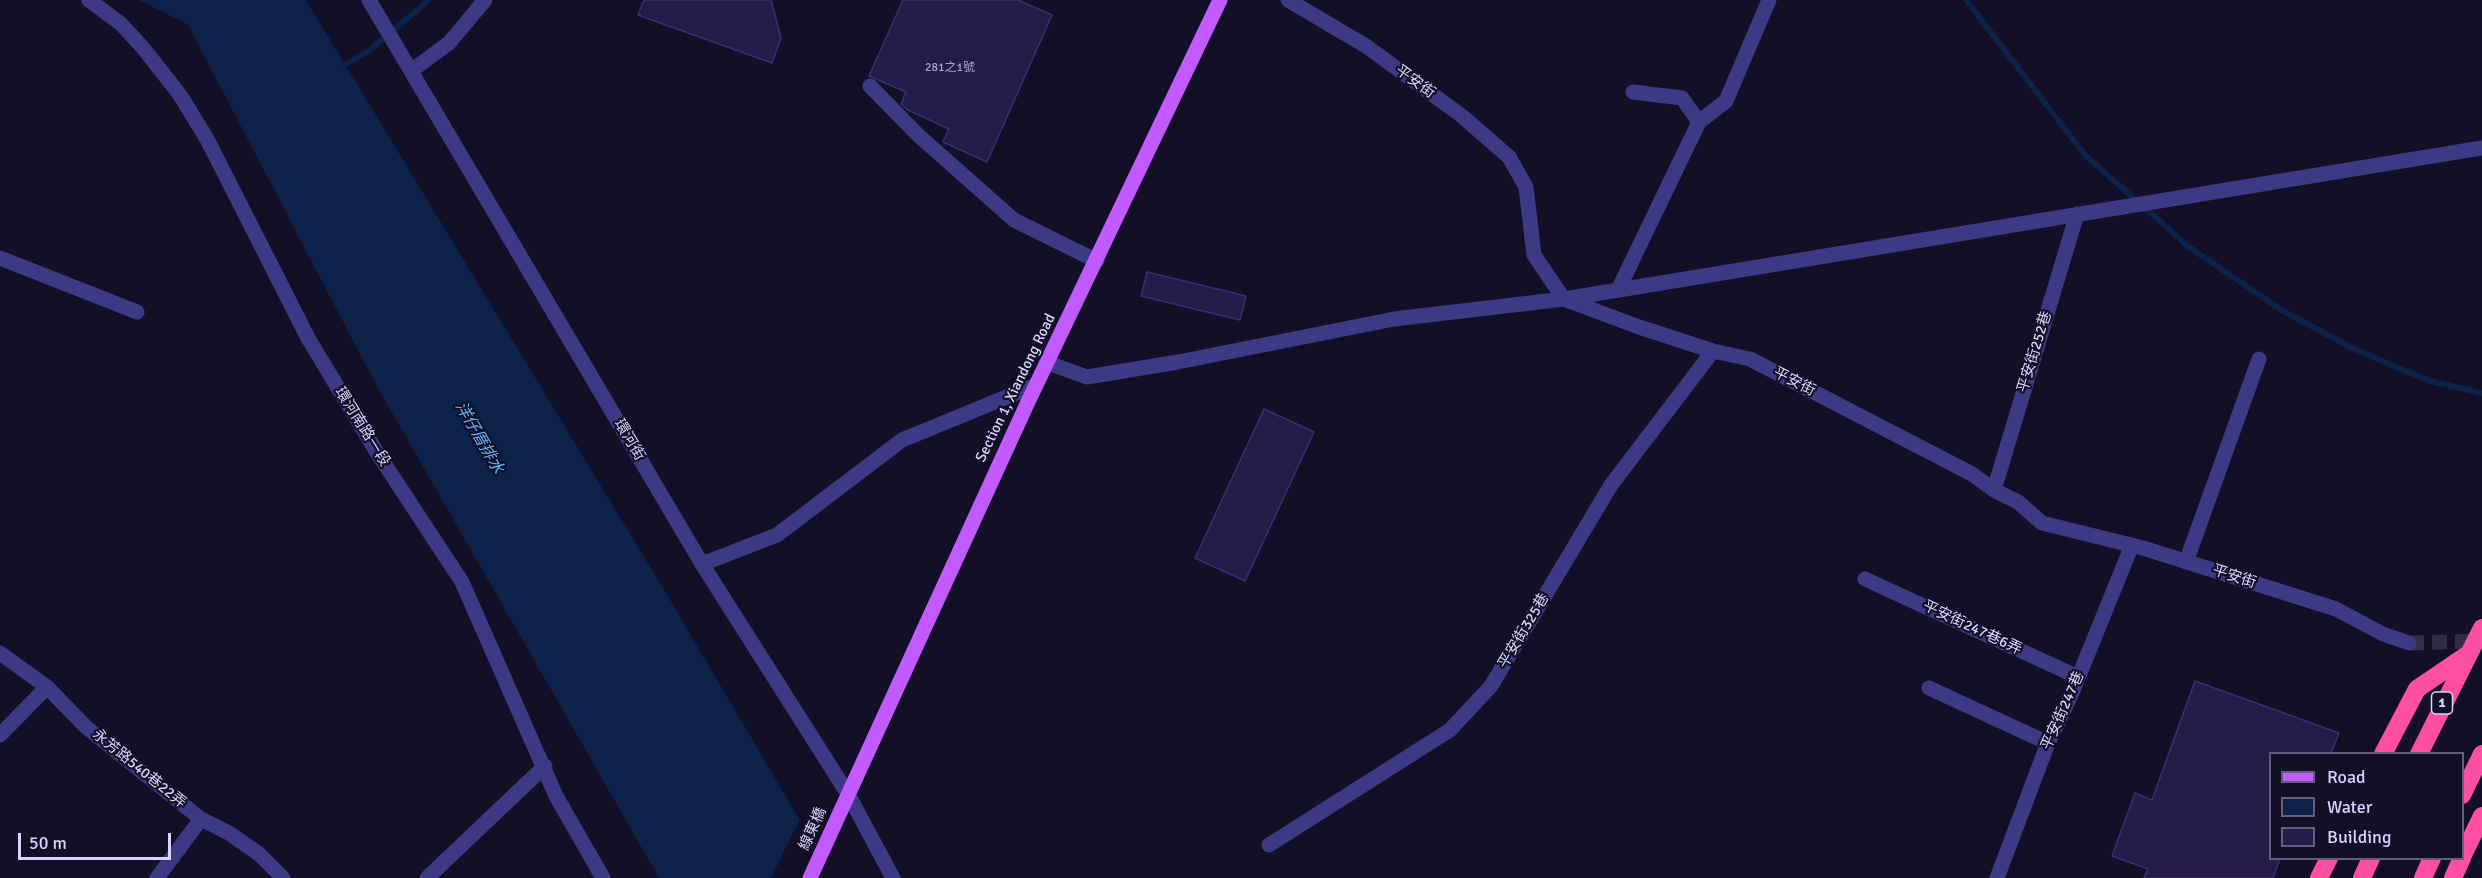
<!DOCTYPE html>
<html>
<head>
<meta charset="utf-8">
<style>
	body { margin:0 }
	#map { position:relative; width:2482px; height:878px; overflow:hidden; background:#130f26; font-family:Signika,sans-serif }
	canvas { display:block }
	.legend { position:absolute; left:2269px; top:752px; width:195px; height:108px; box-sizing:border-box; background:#130f26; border:2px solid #625e7d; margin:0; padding:8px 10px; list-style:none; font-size:18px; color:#d9d4ff }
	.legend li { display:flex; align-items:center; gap:12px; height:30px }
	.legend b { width:30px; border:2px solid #625e7d }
	.scale { position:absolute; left:18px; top:833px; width:153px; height:27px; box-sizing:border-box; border:3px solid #d9d4ff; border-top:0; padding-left:8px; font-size:18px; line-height:21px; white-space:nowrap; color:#d9d4ff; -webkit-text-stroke:4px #130f26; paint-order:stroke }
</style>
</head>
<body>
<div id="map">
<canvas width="2482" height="878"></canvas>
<ul class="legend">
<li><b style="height:8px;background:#c25bff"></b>Road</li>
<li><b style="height:16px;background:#0c2248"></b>Water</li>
<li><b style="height:16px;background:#241b47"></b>Building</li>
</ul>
<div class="scale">50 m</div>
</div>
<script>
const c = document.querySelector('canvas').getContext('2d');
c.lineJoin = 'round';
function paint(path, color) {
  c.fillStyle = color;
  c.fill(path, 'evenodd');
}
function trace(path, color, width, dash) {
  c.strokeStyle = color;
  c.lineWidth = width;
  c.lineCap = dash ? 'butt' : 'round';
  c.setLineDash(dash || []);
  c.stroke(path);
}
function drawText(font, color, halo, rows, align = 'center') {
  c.font = font + ' Signika,"Noto Sans TC",sans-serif';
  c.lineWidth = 4.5;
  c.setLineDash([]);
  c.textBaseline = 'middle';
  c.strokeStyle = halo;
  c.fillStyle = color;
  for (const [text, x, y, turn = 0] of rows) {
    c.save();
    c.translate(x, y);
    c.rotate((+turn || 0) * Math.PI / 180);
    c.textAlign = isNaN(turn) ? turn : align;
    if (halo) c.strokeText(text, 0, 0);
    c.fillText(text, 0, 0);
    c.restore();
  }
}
paint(new Path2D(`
	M139,0H306L666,593L834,878H659L375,383L188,25Z`), '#0c2248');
paint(new Path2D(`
	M801,817L836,876L837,878H771Z`), '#130f26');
trace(new Path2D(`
	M1966,0L2085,155L2189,247L2283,311L2356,350L2430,381L2482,393
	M339,68L370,50L429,0`), '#0c2248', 6);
const building = new Path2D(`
	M644,0H771L781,38L772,63L638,15Z
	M903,0H1018L1052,15L987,162L943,142L949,129L908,110L901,104L906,92L869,76Z
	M1147,272L1246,296L1240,320L1141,296Z
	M1264,409L1314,432L1245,581L1195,558Z
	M2195,681L2339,733L2331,753H2271V858H2280L2273,878H2144L2148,869L2112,856L2135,793L2152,800Z`);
paint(building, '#241b47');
trace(building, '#3b2d73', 1.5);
trace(new Path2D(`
	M2409,643L2482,641`), '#312d47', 15, [15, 8]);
trace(new Path2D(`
	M89,0L121,24L144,49L180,95L207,139L308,338L378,454L462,582L556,796L603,878
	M369,0L702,564L848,794L893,878
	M1288,0L1366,46L1462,116L1509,157L1526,187L1534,255L1564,299L1639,327L1713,351L1750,359L1972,474L1994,490L2018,502L2042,523L2143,548L2336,609L2383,634L2409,643
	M411,71L449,43L485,0
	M870,86L918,135L1014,220L1097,261
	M1633,92L1682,98L1699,122
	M0,258L137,312
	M1618,290L1699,122L1726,101L1769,0
	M1048,363L1087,377L1178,362L1394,319L1564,299L2482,148
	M1994,490L2077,214
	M2186,562L2259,359
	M702,564L777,535L902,440L1036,385
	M1865,579L2078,677
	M0,653L47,687L86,727L201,819L229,833L259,854L283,878
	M1929,688L2048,743
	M0,735L47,687
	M1269,845L1450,730L1491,686L1611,485L1713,351
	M157,878L201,819
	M427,878L545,766
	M1997,878L2048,743L2072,693L2132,545`), '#3d3a85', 15);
trace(new Path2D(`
	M810,878L1027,404L1220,0`), '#c25bff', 15);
trace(new Path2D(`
	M2383,754L2417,689L2467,655
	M2419,754L2482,628
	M2462,795L2482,754
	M2462,857L2482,816
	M2319,878L2329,858
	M2362,878L2371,858
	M2423,878L2432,858
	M2453,878L2462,858`), '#ff4fa3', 18);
drawText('12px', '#aca6d1', null, [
	["281之1號",950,68]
]);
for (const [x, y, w] of [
	[2442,703,21]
]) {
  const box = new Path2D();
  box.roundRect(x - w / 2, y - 11, w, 22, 4.5);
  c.fillStyle = '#130f26';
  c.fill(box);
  trace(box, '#d9d4ff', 1.5);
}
drawText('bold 14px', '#d9d4ff', null, [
	["1",2442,703]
]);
drawText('15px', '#d9d4ff', '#130f26', [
	["平安街",1415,82,36],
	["平安街252巷",2035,352,-73],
	["平安街",1794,382,27],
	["Section 1, Xiandong Road",1016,388,-64],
	["環河南路一段",362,427,58],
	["環河街",629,440,59],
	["平安街",2234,577,18],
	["平安街247巷6弄",1972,628,25],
	["平安街325巷",1524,631,-59],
	["平安街247巷",2063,711,-66],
	["永芳路540巷22弄",139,769,39],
	["線東橋",813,829,-66]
]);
drawText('italic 16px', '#62b6ff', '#130f26', [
	["洋仔厝排水",479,438,60]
]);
</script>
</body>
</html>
